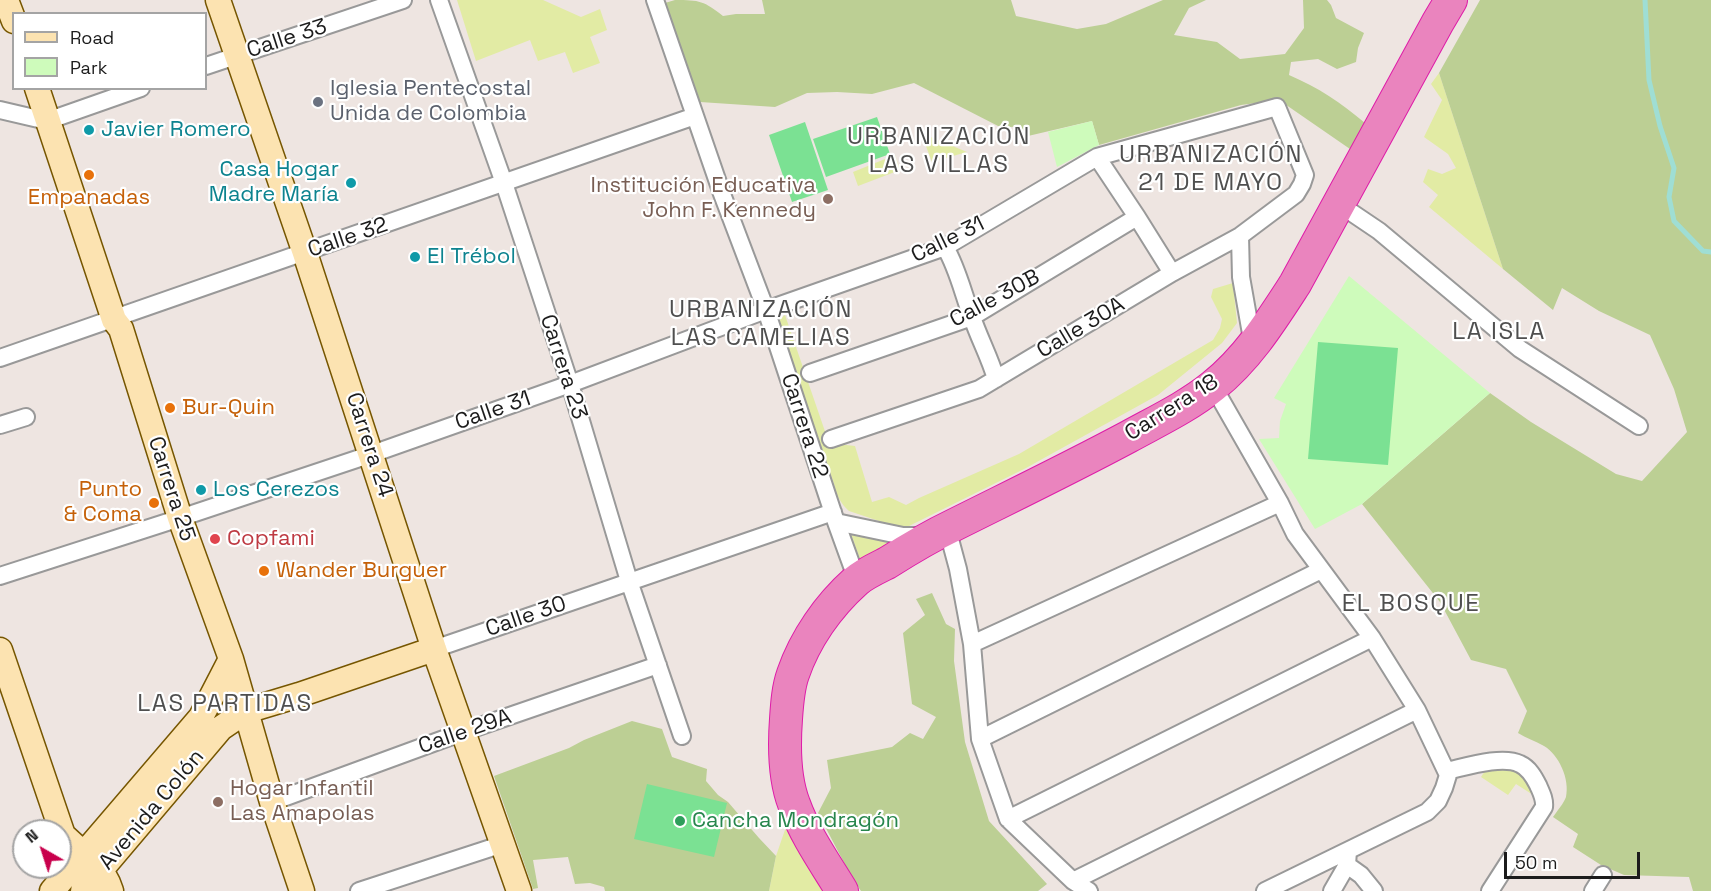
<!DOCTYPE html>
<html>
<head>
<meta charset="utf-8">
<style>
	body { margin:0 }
	#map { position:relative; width:1711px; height:891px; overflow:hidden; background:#eee5e1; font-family:"Space Grotesk",sans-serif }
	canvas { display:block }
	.legend { position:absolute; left:12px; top:12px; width:195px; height:78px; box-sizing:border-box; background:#fff; border:2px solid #a4a4a4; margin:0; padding:8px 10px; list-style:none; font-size:18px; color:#1c1c1c }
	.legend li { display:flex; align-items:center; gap:12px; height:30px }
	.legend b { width:30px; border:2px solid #a4a4a4 }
	.north { position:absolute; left:12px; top:819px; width:60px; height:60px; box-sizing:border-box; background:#fff; border:2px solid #a4a4a4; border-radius:50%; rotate:321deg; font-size:16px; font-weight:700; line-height:24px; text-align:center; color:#1c1c1c }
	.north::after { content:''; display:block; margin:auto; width:21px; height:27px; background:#c8004c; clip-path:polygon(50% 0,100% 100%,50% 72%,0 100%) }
	.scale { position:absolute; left:1504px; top:852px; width:136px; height:27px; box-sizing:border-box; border:3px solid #1c1c1c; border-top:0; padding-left:8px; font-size:18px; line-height:21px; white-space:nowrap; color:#1c1c1c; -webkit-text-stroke:4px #fff; paint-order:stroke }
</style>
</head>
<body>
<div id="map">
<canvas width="1711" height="891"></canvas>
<ul class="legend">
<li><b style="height:8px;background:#fce3b1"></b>Road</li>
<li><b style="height:16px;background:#cefbbb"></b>Park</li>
</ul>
<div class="north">N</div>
<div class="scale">50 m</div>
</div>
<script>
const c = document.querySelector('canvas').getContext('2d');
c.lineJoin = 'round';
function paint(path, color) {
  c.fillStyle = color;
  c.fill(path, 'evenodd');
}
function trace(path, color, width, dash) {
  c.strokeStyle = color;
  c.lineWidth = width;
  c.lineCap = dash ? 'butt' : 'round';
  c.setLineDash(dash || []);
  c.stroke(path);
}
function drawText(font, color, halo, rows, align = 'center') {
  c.font = font + ' "Space Grotesk",sans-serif';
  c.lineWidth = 4.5;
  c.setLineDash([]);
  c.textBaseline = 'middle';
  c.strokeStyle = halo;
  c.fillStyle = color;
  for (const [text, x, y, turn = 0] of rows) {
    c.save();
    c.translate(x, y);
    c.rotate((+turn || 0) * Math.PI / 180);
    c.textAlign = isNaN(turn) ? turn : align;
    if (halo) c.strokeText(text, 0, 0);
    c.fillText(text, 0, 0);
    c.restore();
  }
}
paint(new Path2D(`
	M457,0H543L581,17L600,9L607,30L590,37L600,63L573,73L565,52L538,61L530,40L476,61Z
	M1439,73L1503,269L1429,207L1438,195L1423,182L1428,169L1442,174L1456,168L1448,154L1424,137L1442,100L1431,84Z
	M921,133L967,152L932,162Z
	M895,155L900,170L858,186L853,172Z
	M1233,283L1237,323L1222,343L1158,395L1026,468L903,529L849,511C841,504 836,495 834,484L778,320L785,315L829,443L855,446L872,502L889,497L906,505L919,498L1019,454L1213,340L1220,328L1222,319L1211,297L1213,289Z
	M850,531L901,540L861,562Z
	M1496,754L1551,790L1544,802L1516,784L1508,795L1481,777Z
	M787,824L826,891H769L776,856Z`), '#e2eba4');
paint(new Path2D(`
	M675,0C700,0 704,1 723,16L736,14H765L762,0H1011L1016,16L1077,29L1106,24L1163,0H1206L1189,8L1174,35L1217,42L1240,59L1285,54L1304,28L1303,0H1327L1331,5L1336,18L1364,33L1358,48L1356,62L1337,69L1318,59L1291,62L1289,75C1319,88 1340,102 1365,123L1350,149L1279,100L1241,105L1099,145L1092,121L1028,136L1020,126L1002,128L914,83L872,94L837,92L807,93L775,107L700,102L665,3Z
	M1480,0H1711V891H1693L1689,877L1624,875L1601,865L1573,847L1578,834L1553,817C1557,811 1564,803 1566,797C1570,779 1559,755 1544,746C1535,741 1526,738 1518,733L1527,711L1506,669L1471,660L1440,602L1362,504L1490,393L1531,422L1616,474L1642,481L1687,432L1674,389L1650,335L1599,311L1562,288L1553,310L1503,269L1439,73Z
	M932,593L946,624L955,629L954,661L965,742L989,821L1047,884L1038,891H861L852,878L818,813L831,788L827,760L892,747L910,733L923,739L936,717L912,704L903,633L925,615L916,599Z
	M632,721L662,729L672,757L707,769L706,781L718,795L728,802L759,838L776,856L769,891H605L604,887L590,883L575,884L568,857L533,860L538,888L533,889L494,776L569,748L584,740Z`), '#bccf94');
paint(new Path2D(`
	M1092,121L1099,145L1057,167L1048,132Z
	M1349,276L1490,393L1362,504L1315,529L1259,439L1279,438L1280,421L1286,404L1274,398Z`), '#cefbbb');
paint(new Path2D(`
	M877,117L890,154L826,177L813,139Z
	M805,122L828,190L792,202L769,135Z
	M1318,342L1398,348L1388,465L1308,459Z
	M647,784L727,803L714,857L634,839Z`), '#7be193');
trace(new Path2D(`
	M1645,0L1649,80L1660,126L1674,168L1669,197L1674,221L1703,251L1711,252`), '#9fded4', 5);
const street = new Path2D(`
	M439,0L504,183L570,384L629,581L682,736
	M655,0L722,194L766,310L836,522L857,580
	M206,66L403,0
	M0,110L47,121L141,88
	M1097,157L1137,217L1172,273
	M1339,204L1379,231L1520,349L1639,426
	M1240,236L1241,277L1253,345
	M945,247C958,269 963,294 972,317C979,338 990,358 996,379
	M0,358L695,116
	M810,373L972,317L1137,217
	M1213,386L1280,503L1295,534L1372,638L1417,710L1448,775L1444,788L1438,801L1427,812L1265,891
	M0,425L26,417
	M836,522L903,536H924
	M947,528L958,569L972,644L980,739L1008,819L1073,881L1089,891
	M0,576L180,518L372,454L570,384L766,310L945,247L1097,157L1277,107L1305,175L1302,184L1296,194L1240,236L1172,273L979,389L831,439
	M972,644L1280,503
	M434,649L833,512
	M980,739L1321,570
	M1446,771C1465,767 1502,755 1520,764C1529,768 1534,777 1538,785C1541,792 1545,799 1544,807L1490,891
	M272,802L463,732L658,665
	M1008,819L1372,638
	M1347,865L1361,875L1374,891
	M1073,881L1417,710
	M359,891L503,844
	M1332,891L1347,865L1348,851
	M1593,891L1603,875`);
const secondary = new Path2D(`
	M6,0L14,21
	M218,0L305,253L434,649L519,891
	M37,88L114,320L121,329L180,518L231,659L272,802L302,891
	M0,650L63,835L101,870L108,883L111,891
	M52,891L201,717L231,659
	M83,891L221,728L246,711L299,695L434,649`);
const highway = new Path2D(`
	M842,891C825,863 805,835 794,804C784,778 784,746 786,719C787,704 788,688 793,674C805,639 828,606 856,581C864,574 877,568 887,563C909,549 931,536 954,525C1012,496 1070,468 1128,437C1157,421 1187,407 1213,386C1248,358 1271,321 1295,284L1438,22L1451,0`);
trace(street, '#999', 20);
trace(secondary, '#765600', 27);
trace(highway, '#de1ca8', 34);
trace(street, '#fff', 16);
trace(secondary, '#fce3b1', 24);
trace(highway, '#ea84be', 32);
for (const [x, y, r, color] of [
	[318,102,6,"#6b7280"],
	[89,130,6,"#0f9aa8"],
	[89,175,6,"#e8710a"],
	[351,183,6,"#0f9aa8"],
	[828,199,6,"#8d6e63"],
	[415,257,6,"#0f9aa8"],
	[170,408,6,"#e8710a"],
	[201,490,6,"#0f9aa8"],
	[154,503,6,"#e8710a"],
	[215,539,6,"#e0444e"],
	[264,571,6,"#e8710a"],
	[218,802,6,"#8d6e63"],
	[680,821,6,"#2e9e5b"]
]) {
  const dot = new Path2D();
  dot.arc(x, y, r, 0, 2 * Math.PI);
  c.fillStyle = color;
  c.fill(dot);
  trace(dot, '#fff', 2);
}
drawText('22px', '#1c1c1c', '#fff', [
	["Calle 33",287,39,-18],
	["Calle 32",348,238,-19],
	["Calle 31",948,240,-26],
	["Calle 30B",995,299,-28],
	["Calle 30A",1081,328,-31],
	["Carrera 23",563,367,72],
	["Carrera 18",1172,408,-32],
	["Calle 31",493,411,-19],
	["Carrera 22",804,426,72],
	["Carrera 24",369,445,72],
	["Carrera 25",171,489,72],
	["Calle 30",526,617,-19],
	["Calle 29A",465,732,-19],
	["Avenida Colón",152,810,-50]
]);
drawText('22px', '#5b616d', '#fff', [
	["Iglesia Pentecostal",330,89],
	["Unida de Colombia",330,114]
], 'left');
drawText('22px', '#0d838f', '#fff', [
	["Javier Romero",101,130],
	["Casa Hogar",339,170,"right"],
	["Madre María",339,195,"right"],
	["El Trébol",427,257],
	["Los Cerezos",213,490]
], 'left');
drawText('22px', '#785e54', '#fff', [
	["Institución Educativa",816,186],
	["John F. Kennedy",816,211],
	["Hogar Infantil",230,789,"left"],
	["Las Amapolas",230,814,"left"]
], 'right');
drawText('22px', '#c56008', '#fff', [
	["Empanadas",89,198,"center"],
	["Bur-Quin",182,408],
	["Punto",142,490,"right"],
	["& Coma",142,515,"right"],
	["Wander Burguer",276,571]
], 'left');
drawText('22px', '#be3a42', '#fff', [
	["Copfami",227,539]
], 'left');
drawText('22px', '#27864d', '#fff', [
	["Cancha Mondragón",692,821]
], 'left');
c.letterSpacing = '1.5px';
drawText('24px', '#4f4f4f', '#fff', [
	["URBANIZACIÓN",939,137],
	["LAS VILLAS",939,165],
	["URBANIZACIÓN",1211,155],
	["21 DE MAYO",1211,183],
	["URBANIZACIÓN",761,310],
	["LAS CAMELIAS",761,338],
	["LA ISLA",1499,332],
	["EL BOSQUE",1411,604],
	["LAS PARTIDAS",225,704]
]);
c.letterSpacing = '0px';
</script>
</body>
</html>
